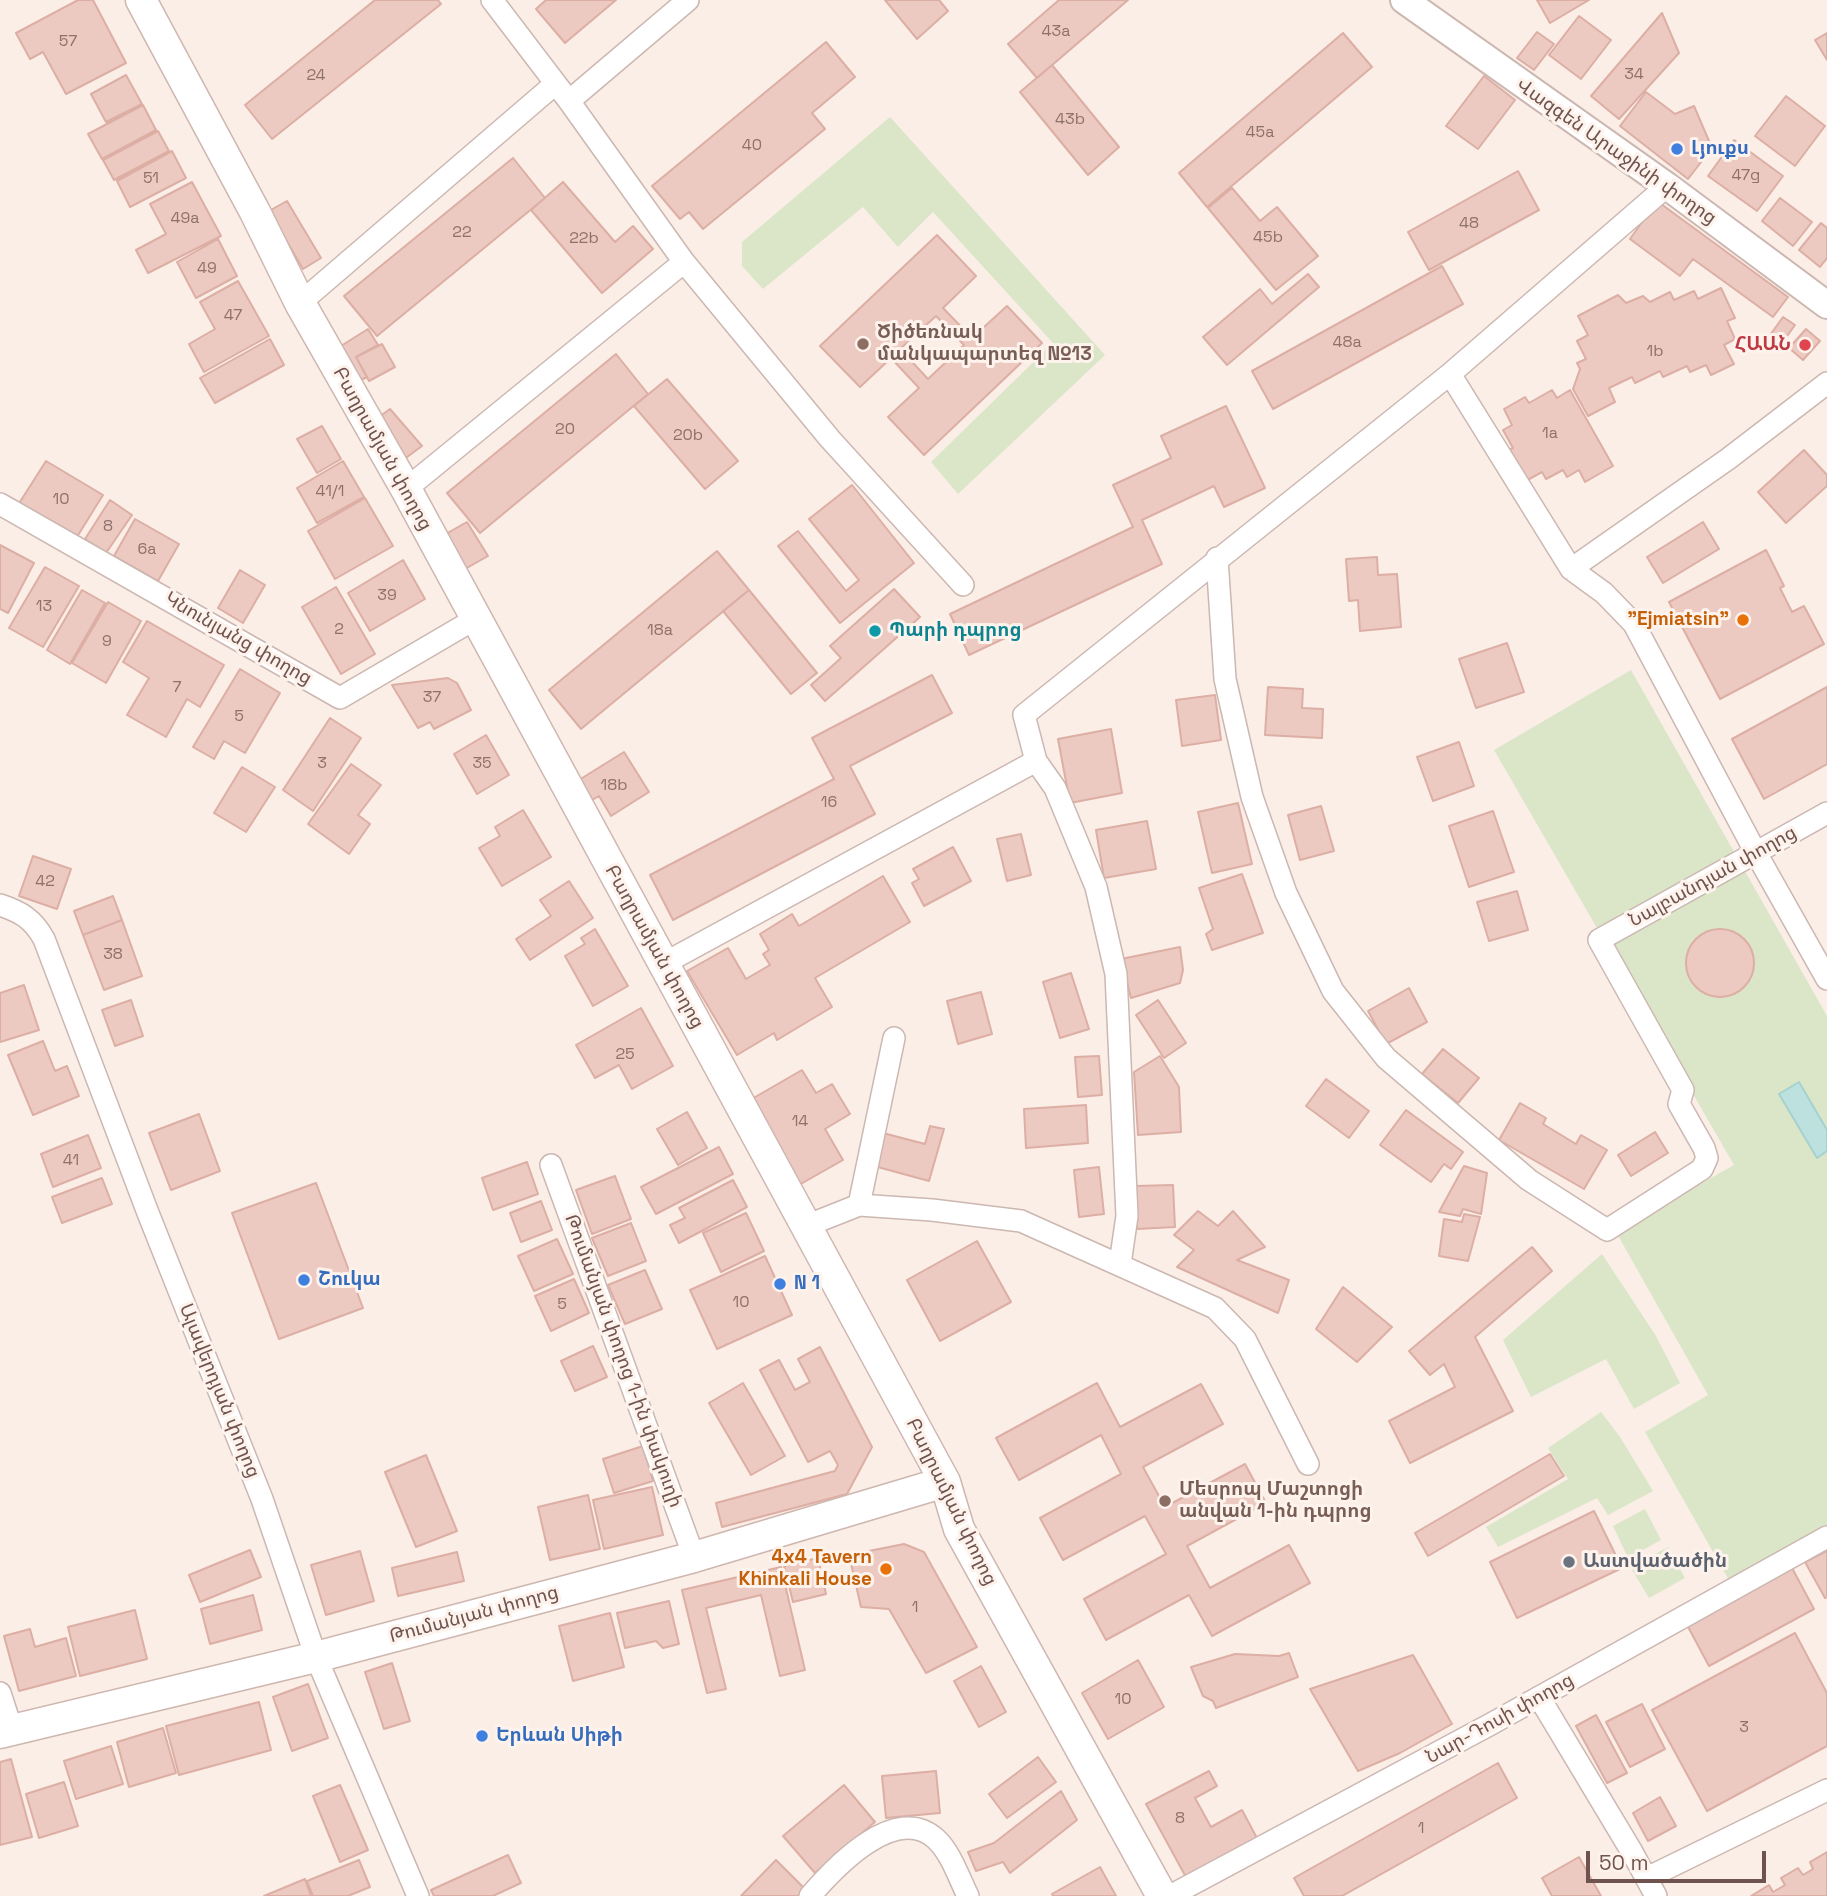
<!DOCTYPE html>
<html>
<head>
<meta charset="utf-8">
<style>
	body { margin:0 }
	#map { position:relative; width:1827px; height:1896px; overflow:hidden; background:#faeee7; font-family:"Space Grotesk",sans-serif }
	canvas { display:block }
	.scale { position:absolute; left:1586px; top:1851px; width:180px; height:32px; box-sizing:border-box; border:4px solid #70534e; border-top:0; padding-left:9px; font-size:21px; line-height:24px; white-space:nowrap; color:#70534e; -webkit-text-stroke:5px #fdf3ec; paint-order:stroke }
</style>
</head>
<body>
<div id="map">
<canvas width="1827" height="1896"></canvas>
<div class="scale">50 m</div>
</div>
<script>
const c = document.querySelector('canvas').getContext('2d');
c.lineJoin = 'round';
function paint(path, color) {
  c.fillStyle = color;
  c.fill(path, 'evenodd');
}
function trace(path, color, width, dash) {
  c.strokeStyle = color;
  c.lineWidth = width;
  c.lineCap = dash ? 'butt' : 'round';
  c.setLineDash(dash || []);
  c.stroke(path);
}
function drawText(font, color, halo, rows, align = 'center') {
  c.font = font + ' "Space Grotesk","Noto Sans Armenian",sans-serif';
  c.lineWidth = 6;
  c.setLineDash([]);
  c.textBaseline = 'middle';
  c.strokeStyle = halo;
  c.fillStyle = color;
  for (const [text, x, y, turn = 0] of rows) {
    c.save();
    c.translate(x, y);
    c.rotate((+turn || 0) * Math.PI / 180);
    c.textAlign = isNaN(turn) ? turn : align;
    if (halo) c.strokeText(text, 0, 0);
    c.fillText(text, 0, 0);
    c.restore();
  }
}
paint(new Path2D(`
	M890,117L1105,355L958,494L931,462L1053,343L933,212L898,247L863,207L763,289L742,266V242Z
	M1631,670L1827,1016V1525L1729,1580L1645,1432L1708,1395L1616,1232L1734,1165L1494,750Z
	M1602,1254L1656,1336L1680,1383L1634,1409L1606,1359L1531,1397L1503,1340Z
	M1601,1412L1620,1437L1653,1491L1608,1515L1597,1498L1498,1547L1486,1527L1568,1479L1548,1448Z
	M1645,1509L1661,1540L1628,1558L1613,1526Z
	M1668,1547L1685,1578L1649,1598L1631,1568Z`), '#dae6c7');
const water = new Path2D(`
	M1799,1082L1827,1130V1151L1817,1158L1779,1094Z`);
paint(water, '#bde1df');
trace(water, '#a5d2cf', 2);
const building = new Path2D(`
	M78,0H93L126,63L66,94L43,52L30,59L16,33Z
	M375,0H438L441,4L272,139L245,105Z
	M546,0H616L565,43L536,9Z
	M885,0H939L948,11L917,39Z
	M1059,0H1128L1037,78L1008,44Z
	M1537,0H1589L1550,23Z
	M1662,13L1679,53L1619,119L1591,96Z
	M1579,16L1611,40L1581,79L1549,55Z
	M1537,32L1554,44L1534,70L1517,58Z
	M1343,33L1372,67L1207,207L1179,173Z
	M1827,33V60L1815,40Z
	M826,42L855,77L812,113L825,129L703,229L689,212L680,219L652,186Z
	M1052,65L1119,147L1088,175L1020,92Z
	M126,75L142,104L106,122L91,94Z
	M1484,76L1515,100L1478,149L1446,126Z
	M1646,92L1675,114L1694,106L1712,148L1688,179L1620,126Z
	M1786,96L1825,126L1795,166L1755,136Z
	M143,105L156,130L102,159L88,134Z
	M158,131L169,151L114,180L103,160Z
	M1734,140L1783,176L1757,211L1708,176Z
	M172,151L186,178L130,207L117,181Z
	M513,158L545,198L377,336L344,296Z
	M1518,171L1539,210L1429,270L1408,232Z
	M192,182L221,236L148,273L136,250L166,234L150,204Z
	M563,182L615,242L633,226L653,249L602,293L531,210Z
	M1232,188L1260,221L1277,207L1318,256L1276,290L1208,208Z
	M1780,198L1812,222L1793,246L1762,221Z
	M287,201L321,258L303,269L269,211Z
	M1657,201L1788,297L1773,317L1693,259L1680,276L1630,239Z
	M1821,223L1827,228V258L1820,267L1799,250Z
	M937,235L976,276L943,308L972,338L1007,306L1042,343L924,455L888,417L919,388L891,358L860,387L820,346ZM936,316L964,345L928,379L900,349Z
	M218,239L237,276L196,298L177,262Z
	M1442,266L1463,304L1273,409L1252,371Z
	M1308,274L1319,287L1227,365L1203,337L1260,289L1272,304Z
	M238,281L269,336L204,372L189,344L215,329L200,302Z
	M1721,288L1735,318L1727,321L1735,339L1724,345L1734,364L1711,375L1706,365L1690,372L1687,366L1663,377L1660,371L1635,383L1632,377L1609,388L1615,402L1588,416L1573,389L1580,369L1577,363L1586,359L1577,341L1588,335L1578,316L1618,295L1626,303L1643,296L1650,302L1670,292L1674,300L1694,291L1698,299Z
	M1783,317L1795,325L1780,346L1768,338Z
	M368,329L378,345L356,357L367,377L352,385L333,351Z
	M1806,329L1820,341L1803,360L1789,348Z
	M270,339L284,365L215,403L200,378Z
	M382,344L395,367L369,381L356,357Z
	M616,354L648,394L480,533L447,493Z
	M667,379L738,461L705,489L634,406Z
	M1552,390L1557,398L1570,390L1613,466L1585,482L1579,470L1567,477L1563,470L1546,479L1542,472L1522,483L1505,452L1513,448L1503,430L1512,425L1504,409L1525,397L1529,403Z
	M1226,406L1265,488L1224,507L1214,486L1142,520L1162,564L969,655L950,614L1133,527L1113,485L1171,458L1161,436Z
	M390,409L422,446L403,460L379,417Z
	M322,426L341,459L317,473L297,439Z
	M1804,450L1827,475V486L1786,523L1758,492Z
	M46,461L103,495L75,540L18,505Z
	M343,461L364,497L317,523L297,488Z
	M852,485L914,563L840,623L778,546L798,531L846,591L859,580L809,519Z
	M365,498L393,546L335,579L308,531Z
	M110,500L132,515L106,553L85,539Z
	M135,519L179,544L158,581L114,556Z
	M467,522L488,556L465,569L444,535Z
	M1703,522L1719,549L1663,583L1647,557Z
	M0,545L34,563L8,613L0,609Z
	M1766,550L1784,586L1780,588L1792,612L1804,606L1824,644L1720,699L1669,602Z
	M717,551L749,590L581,729L549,690Z
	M1377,557L1378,575L1397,574L1401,627L1360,631L1358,600L1349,601L1346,559Z
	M403,560L425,599L370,631L348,593Z
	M45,567L79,586L43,647L9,628Z
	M240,570L265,585L243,623L218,608Z
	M336,587L375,654L341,674L302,607Z
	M894,589L920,617L825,701L811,685L841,658L830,646Z
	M82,590L105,603L70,664L47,650Z
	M749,590L817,673L791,694L723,611Z
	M108,602L141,621L106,683L72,663Z
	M147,621L224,665L200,707L187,699L166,737L127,715L149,678L123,662Z
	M1507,643L1524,692L1476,708L1459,659Z
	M240,669L280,693L245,753L224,741L214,759L193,747Z
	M932,675L952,713L850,766L875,814L673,920L650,875L834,779L812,738Z
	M448,678L457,683L471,710L434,729L430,722L418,728L392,685Z
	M1268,687L1303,689L1302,708L1323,709L1322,738L1265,735Z
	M1827,687V764L1764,799L1732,739Z
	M1215,695L1221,740L1182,746L1176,700Z
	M330,718L361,738L313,811L283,790Z
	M1111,729L1122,793L1070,803L1058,739Z
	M486,735L509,775L477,794L454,754Z
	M1459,742L1474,786L1433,801L1417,757Z
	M624,752L649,792L611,816L599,796L592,800L579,780Z
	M351,764L381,785L358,815L370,824L349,854L308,824Z
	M242,767L275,787L246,832L214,813Z
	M1238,803L1252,864L1212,873L1198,812Z
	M1321,806L1334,851L1300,860L1288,815Z
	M523,810L551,857L502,886L479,848L500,836L495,827Z
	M1493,811L1514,872L1469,887L1449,826Z
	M1147,821L1156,869L1104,878L1096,830Z
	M1021,834L1031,875L1007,881L997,839Z
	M953,847L971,881L924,906L912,883L919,879L913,869Z
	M33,856L71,869L57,909L19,896Z
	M1242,874L1263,933L1212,950L1206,934L1213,929L1199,888Z
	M883,876L910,922L815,978L832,1007L777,1040L774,1033L737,1055L687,971L728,948L746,979L770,965L763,954L769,950L760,934L792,914L799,926Z
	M569,881L593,918L530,960L516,939L551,916L540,900Z
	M1517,891L1528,930L1489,941L1477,902Z
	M113,896L122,920L83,935L74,911Z
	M122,920L142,976L104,990L83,935Z
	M1686 963a34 34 0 1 1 68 0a34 34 0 1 1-68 0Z
	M595,929L628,986L593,1006L565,956L585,944L581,938Z
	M1180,947L1183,970L1180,983L1131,998L1121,959Z
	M1071,973L1089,1029L1060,1038L1043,982Z
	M24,985L39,1030L0,1042V993Z
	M1409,988L1427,1022L1386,1044L1368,1011Z
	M981,992L992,1034L958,1044L947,1001Z
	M131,1000L143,1036L115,1046L102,1010Z
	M1158,1000L1186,1043L1164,1058L1136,1015Z
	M641,1008L673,1066L632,1089L619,1065L595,1078L576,1045Z
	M43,1041L55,1071L67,1066L79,1096L33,1115L8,1055Z
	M1443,1049L1479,1078L1458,1103L1422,1074Z
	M1099,1056L1102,1095L1078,1097L1075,1057Z
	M1160,1056L1179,1087L1181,1132L1138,1135L1134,1072Z
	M802,1070L816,1093L832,1084L850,1114L825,1129L843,1160L799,1185L750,1100Z
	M1326,1079L1369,1111L1349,1138L1306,1106Z
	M1520,1103L1546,1118L1543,1124L1576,1144L1581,1135L1607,1150L1584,1189L1499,1140Z
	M1086,1105L1088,1143L1026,1148L1024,1109Z
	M1406,1110L1463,1152L1451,1169L1444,1164L1431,1182L1380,1145Z
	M687,1112L707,1148L678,1165L657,1129Z
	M199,1114L220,1171L171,1190L149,1133Z
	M930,1126L944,1129L929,1181L874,1166L883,1133L925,1144Z
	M1655,1132L1668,1153L1631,1176L1618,1155Z
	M88,1135L101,1168L53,1187L41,1154Z
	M719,1147L733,1174L656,1214L641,1187Z
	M527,1162L538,1194L493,1210L482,1178Z
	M1464,1166L1487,1173L1481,1214L1463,1209L1460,1216L1439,1212Z
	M1099,1167L1104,1214L1079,1217L1074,1170Z
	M615,1176L631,1219L592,1234L576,1190Z
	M102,1178L112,1204L62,1223L52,1197Z
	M733,1180L747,1207L679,1243L670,1225L685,1218L679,1208Z
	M316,1183L363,1308L279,1339L232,1213Z
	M1173,1185L1175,1227L1137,1229L1135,1186Z
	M541,1201L552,1230L521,1242L510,1213Z
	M1198,1211L1218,1226L1233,1211L1265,1247L1237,1260L1289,1280L1278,1313L1177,1267L1194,1250L1174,1235Z
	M746,1213L764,1251L721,1272L703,1233Z
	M1464,1214L1480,1217L1468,1261L1439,1256L1444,1219L1462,1222Z
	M631,1223L646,1261L608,1276L592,1238Z
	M557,1239L573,1274L534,1291L518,1256Z
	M977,1241L1011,1302L940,1341L907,1280Z
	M1532,1247L1552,1271L1475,1337L1513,1411L1410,1463L1389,1421L1455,1387L1444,1364L1430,1375L1409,1351Z
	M765,1256L792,1315L717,1349L690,1290Z
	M645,1270L662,1309L625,1324L608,1285Z
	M574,1279L589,1313L551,1331L535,1296Z
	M1343,1287L1392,1327L1357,1362L1316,1329Z
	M593,1346L607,1377L575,1391L561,1361Z
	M820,1347L872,1447L847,1494L722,1527L716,1503L835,1471L838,1465L830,1451L808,1462L760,1370L779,1360L795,1390L810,1382L798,1359Z
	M743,1383L785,1456L751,1475L709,1403Z
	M1097,1383L1120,1427L1201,1384L1223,1424L1143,1467L1165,1507L1245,1464L1266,1503L1187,1546L1210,1588L1289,1545L1310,1583L1212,1636L1189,1595L1106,1640L1084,1599L1166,1554L1145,1516L1063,1560L1040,1518L1121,1474L1101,1435L1019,1480L996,1438Z
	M643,1446L653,1481L614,1493L603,1459Z
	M1550,1454L1564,1476L1428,1556L1415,1533Z
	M426,1455L457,1531L416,1547L385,1472Z
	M652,1487L663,1535L604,1549L593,1500Z
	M588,1495L600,1549L550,1560L538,1507Z
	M1594,1511L1622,1568L1517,1618L1490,1562Z
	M904,1544L924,1552L977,1647L926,1673L889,1609L861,1607L849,1555Z
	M250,1550L261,1577L200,1602L189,1575Z
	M360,1551L374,1601L326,1615L311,1565Z
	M1827,1551V1597L1825,1598L1805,1562Z
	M457,1552L464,1581L398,1596L392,1568Z
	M818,1558L826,1594L793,1602L784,1566Z
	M781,1567L805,1670L780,1676L761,1595L706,1608L726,1689L707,1693L682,1590Z
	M1792,1568L1814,1609L1709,1666L1687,1625Z
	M253,1595L262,1630L210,1644L201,1609Z
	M669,1601L679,1644L663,1648L656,1641L625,1648L617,1613Z
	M135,1610L147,1659L80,1676L68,1627Z
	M610,1613L624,1667L573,1681L559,1626Z
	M30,1629L35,1647L66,1638L76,1676L19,1691L4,1636Z
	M1795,1633L1827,1693V1746L1707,1811L1652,1710Z
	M1289,1653L1298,1677L1216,1708L1213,1701L1203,1696L1191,1667L1235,1654L1279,1656Z
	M1413,1655L1452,1724L1400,1753L1358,1771L1310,1689Z
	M1138,1660L1164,1707L1108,1739L1082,1693Z
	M392,1663L410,1721L384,1729L365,1672Z
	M981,1666L1006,1712L979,1727L954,1681Z
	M308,1684L328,1738L292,1751L273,1697Z
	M259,1702L271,1750L179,1775L166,1726Z
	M1642,1704L1665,1749L1630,1767L1606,1722Z
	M1596,1715L1627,1773L1607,1783L1576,1726Z
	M163,1728L176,1773L129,1787L117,1742Z
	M111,1746L123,1784L76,1799L64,1761Z
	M1038,1757L1056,1782L1007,1818L989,1794Z
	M11,1759L32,1837L0,1845V1762Z
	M1498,1763L1517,1798L1342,1896H1304L1294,1878Z
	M936,1771L940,1813L886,1818L882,1776Z
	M1209,1771L1217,1786L1195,1798L1211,1827L1242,1810L1258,1840L1187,1879L1146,1804Z
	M64,1782L78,1826L39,1838L26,1794Z
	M340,1785L368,1850L340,1862L313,1796Z
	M844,1785L875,1822L815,1873L783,1836Z
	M1061,1791L1077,1820L1010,1873L1003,1862L976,1871L968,1852L994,1843Z
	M1660,1797L1676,1826L1648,1841L1633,1813Z
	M1827,1852V1896H1751L1769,1885L1773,1892L1785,1885L1781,1878L1798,1868L1803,1875L1813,1869L1810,1862Z
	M508,1855L521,1883L493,1896H434L431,1890Z
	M1579,1857L1601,1896H1552L1542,1878Z
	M359,1860L370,1887L348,1896H313L307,1881Z
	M776,1860L806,1890L800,1896H741Z
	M1100,1867L1116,1896H1053L1052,1894Z
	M305,1879L311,1896H264Z`);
paint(building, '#eccac1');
trace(building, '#ddaea4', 2);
const minor = new Path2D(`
	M492,0L569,101L684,262L830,439L963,585
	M569,101L688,0
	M300,303L555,84
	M1450,374L1571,569L1604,593L1634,624L1756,853L1827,979
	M406,489L684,262
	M0,504L340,698L475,619
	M1217,558L1225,679L1252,797L1286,893L1333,991L1386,1058L1529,1180L1607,1230L1702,1169L1707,1158L1704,1148L1679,1104L1683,1090L1599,940L1827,813
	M1571,569L1728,459L1827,383
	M1036,761L1055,788L1096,887L1116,974L1127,1216L1120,1264
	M0,905C21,912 33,919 44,939L148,1213L262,1499L316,1657L418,1896
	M663,964L1036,761L1024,715L1450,374L1667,186
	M551,1165L694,1557
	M859,1205L894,1038
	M806,1226L859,1205L932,1210L1021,1221L1215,1308L1245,1339L1308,1464
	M0,1693L12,1730
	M1539,1697L1632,1852L1656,1896
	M1647,1878L1827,1790
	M810,1896C835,1867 896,1802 936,1839C951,1853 959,1878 968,1896
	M1170,1896L1491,1724L1827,1537`);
const tertiary = new Path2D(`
	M1404,0L1667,186L1827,305`);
const secondary = new Path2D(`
	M141,0L255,212L300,303L406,489L945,1482L959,1529L1162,1896
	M0,1733L316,1657L694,1557L945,1482`);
trace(minor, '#ccb7b1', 24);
trace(tertiary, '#ccb7b1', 30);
trace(secondary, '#cfb6af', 33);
trace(minor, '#fff', 21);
trace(tertiary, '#fff', 26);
trace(secondary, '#fff', 30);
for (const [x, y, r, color] of [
	[1677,149,7,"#3f7fe0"],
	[863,344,7,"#8d6e63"],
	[1805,345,7,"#e0444e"],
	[1743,620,7,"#e8710a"],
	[875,631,7,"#0f9aa8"],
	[304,1280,7,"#3f7fe0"],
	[780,1284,7,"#3f7fe0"],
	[1165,1501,7,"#8d6e63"],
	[1569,1562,7,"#6b7280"],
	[886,1569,7,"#e8710a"],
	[482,1736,7,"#3f7fe0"]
]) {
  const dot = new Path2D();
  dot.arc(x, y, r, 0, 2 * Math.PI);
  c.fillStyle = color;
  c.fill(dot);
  trace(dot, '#fdf3ec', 2.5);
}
drawText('16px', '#8f716b', null, [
	["43a",1056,32],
	["57",68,42],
	["34",1634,75],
	["24",316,76],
	["43b",1070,120],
	["45a",1260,133],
	["40",752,146],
	["47g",1746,176],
	["51",151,179],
	["49a",185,219],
	["48",1469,224],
	["22",462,233],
	["45b",1268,238],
	["22b",584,239],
	["49",207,269],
	["47",233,316],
	["48a",1347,343],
	["1b",1655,352],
	["20",565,430],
	["1a",1550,434],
	["20b",688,436],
	["41/1",330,492],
	["10",61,500],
	["8",108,527],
	["6a",147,550],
	["39",387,596],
	["13",44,607],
	["2",339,630],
	["18a",660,631],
	["9",107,642],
	["7",177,688],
	["37",432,698],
	["5",239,717],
	["3",322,764],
	["35",482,764],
	["18b",614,786],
	["16",829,803],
	["42",45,882],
	["38",113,955],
	["25",625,1055],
	["14",800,1122],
	["41",71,1161],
	["10",741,1303],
	["5",562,1305],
	["1",915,1608],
	["10",1123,1700],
	["3",1744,1728],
	["8",1180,1819],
	["1",1421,1829]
]);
drawText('bold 19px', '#366cbe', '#fdf3ec', [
	["Լյուքս",1691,149],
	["Շուկա",318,1280],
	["N 1",794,1284],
	["Երևան Սիթի",496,1736]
], 'left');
drawText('19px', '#70534e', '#fdf3ec', [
	["Վազգեն Արաջինի փողոց",1616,152,35],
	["Բաղրամյան փողոց",382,449,61],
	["Կնունյանց փողոց",238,639,30],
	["Նալբանդյան փողոց",1713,877,-29],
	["Բաղրամյան փողոց",654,947,61],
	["Թումանյան փողոց 1-ին փակուղի",623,1361,70],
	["Ալավերդյան փողոց",219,1391,68],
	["Բաղրամյան փողոց",951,1502,64],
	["Թումանյան փողոց",474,1615,-15],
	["Նար-Դոսի փողոց",1500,1719,-29]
]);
drawText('bold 19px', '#785e54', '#fdf3ec', [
	["Ծիծեռնակ",877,333],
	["մանկապարտեզ №13",877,355],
	["Մեսրոպ Մաշտոցի",1179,1490],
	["անվան 1-ին դպրոց",1179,1512]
], 'left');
drawText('bold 19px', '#be3a42', '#fdf3ec', [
	["ՀԱԱՆ",1791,345]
], 'right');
drawText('bold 19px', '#c56008', '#fdf3ec', [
	["\"Ejmiatsin\"",1729,620],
	["4x4 Tavern",872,1558],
	["Khinkali House",872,1580]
], 'right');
drawText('bold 19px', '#0d838f', '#fdf3ec', [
	["Պարի դպրոց",889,631]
], 'left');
drawText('bold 19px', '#5b616d', '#fdf3ec', [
	["Աստվածածին",1583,1562]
], 'left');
</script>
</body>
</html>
